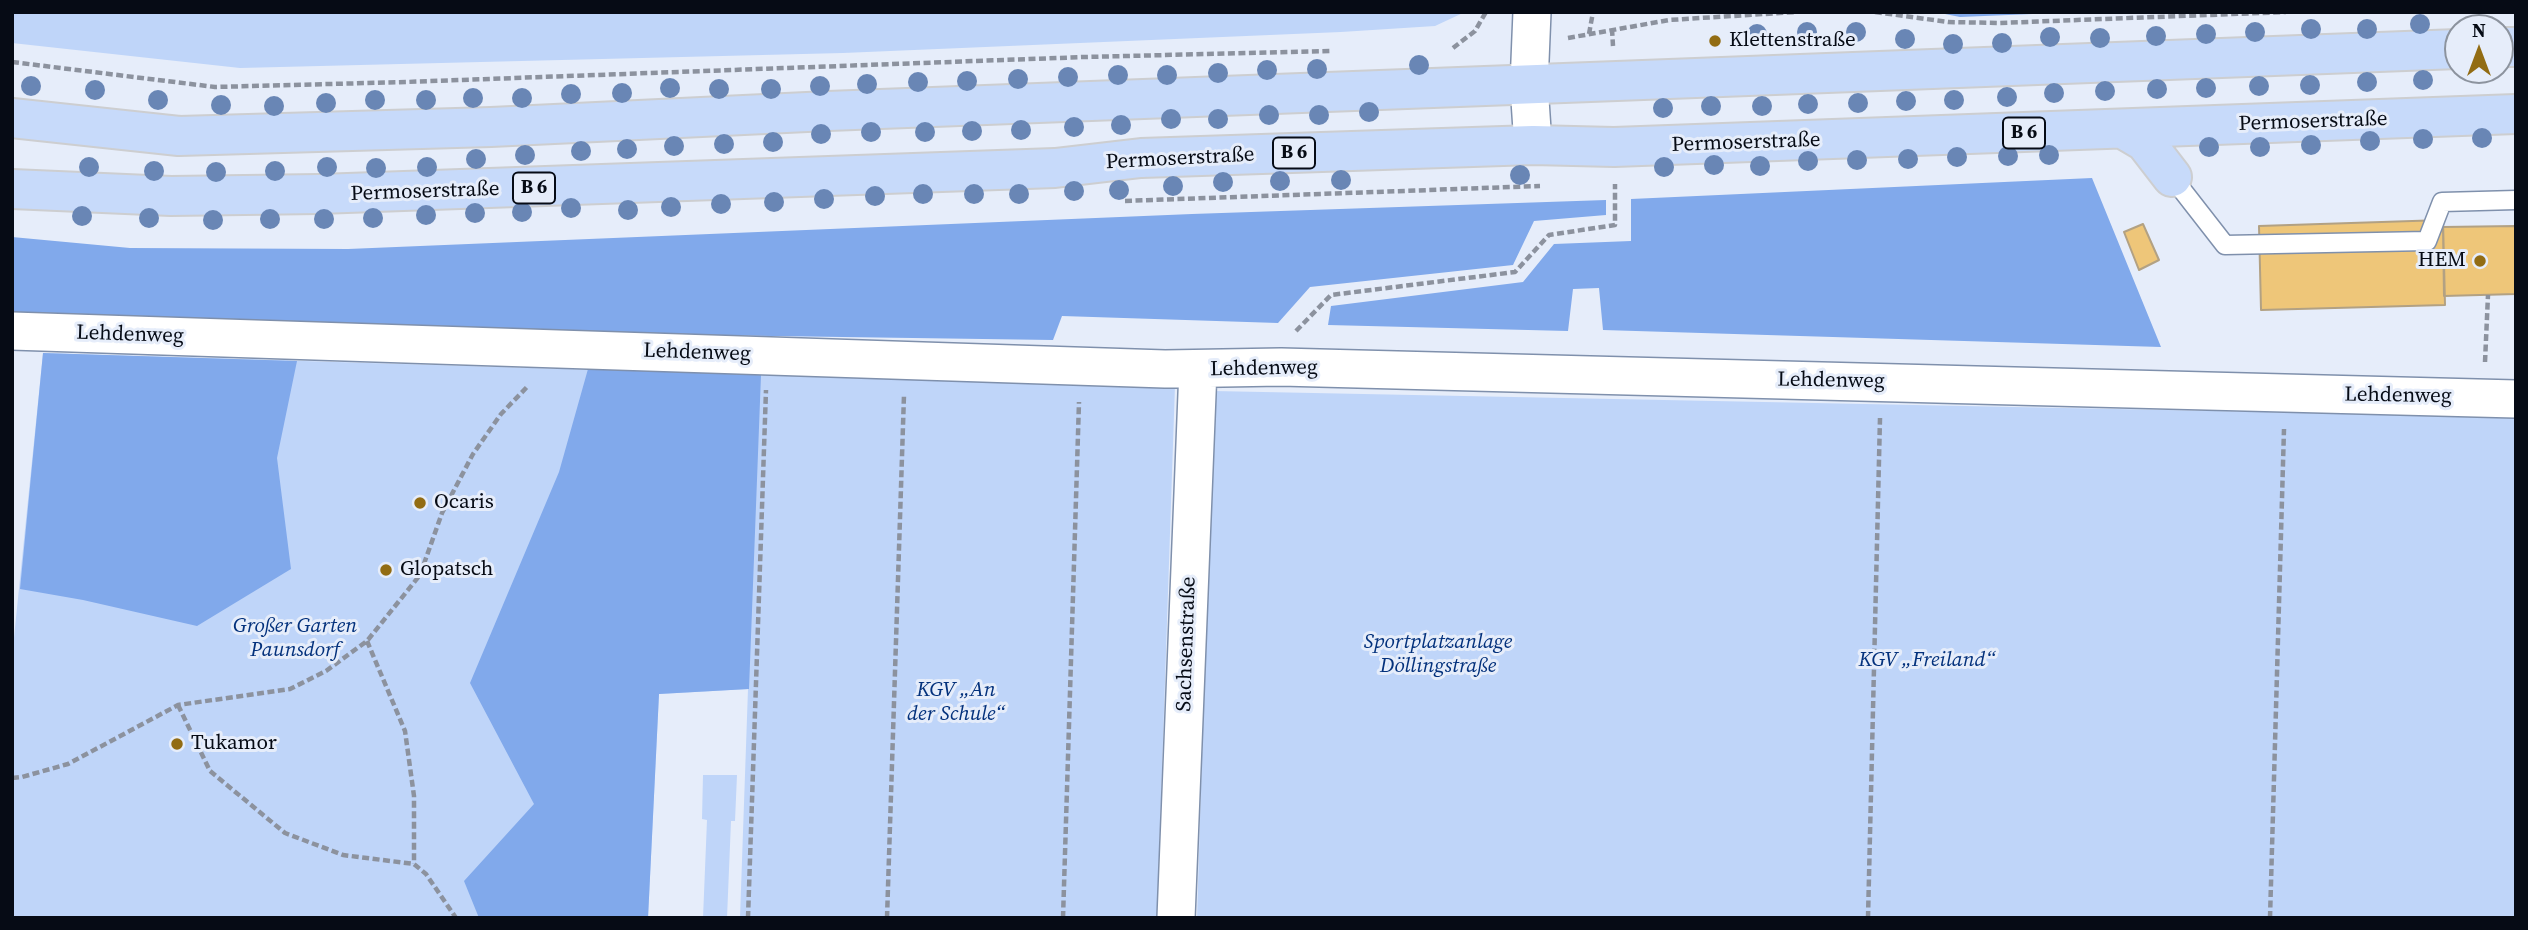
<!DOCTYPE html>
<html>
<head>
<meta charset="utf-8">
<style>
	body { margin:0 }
	#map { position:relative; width:2528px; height:930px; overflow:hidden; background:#e6edfa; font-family:"Source Serif 4",serif }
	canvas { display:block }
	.frame { position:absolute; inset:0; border:14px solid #060b15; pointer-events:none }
	.north { position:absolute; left:2444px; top:14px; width:70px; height:70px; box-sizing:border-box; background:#e6edfa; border:2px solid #8c939e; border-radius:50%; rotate:0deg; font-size:19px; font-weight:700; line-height:28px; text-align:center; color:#060b15 }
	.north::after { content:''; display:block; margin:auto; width:24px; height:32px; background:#926c13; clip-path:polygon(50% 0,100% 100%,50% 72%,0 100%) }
</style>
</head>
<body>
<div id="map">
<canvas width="2528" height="930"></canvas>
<div class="frame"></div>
<div class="north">N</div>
</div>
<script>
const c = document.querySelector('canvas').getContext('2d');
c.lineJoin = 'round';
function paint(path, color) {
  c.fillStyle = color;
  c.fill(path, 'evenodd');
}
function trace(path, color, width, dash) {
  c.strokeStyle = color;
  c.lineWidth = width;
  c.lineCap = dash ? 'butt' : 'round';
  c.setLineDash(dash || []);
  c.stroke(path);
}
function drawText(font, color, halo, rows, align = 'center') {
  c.font = font + ' "Source Serif 4",serif';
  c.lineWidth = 6;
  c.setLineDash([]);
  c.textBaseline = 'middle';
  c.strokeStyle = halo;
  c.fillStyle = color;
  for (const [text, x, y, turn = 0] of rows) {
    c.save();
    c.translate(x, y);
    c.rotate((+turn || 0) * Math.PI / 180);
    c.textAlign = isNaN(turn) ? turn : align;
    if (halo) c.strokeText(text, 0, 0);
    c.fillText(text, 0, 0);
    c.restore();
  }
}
paint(new Path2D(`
	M12,12H1465L1435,26L1341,32L843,53L240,68L12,43Z
	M43,353L761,375L1175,385L1157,918H740L748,689L659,694L648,918H12V657Z
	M1213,391L2516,417V918H1197Z
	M703,775H737L735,821H731L727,918H703L707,820L702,819Z`), '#bfd5f9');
paint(new Path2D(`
	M1935,12H2081L1960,17Z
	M2092,178L2161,347L1603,330L1599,288L1573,289L1568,331L1328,325L1331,306L1523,282L1554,244L1631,241V199Z
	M1606,200V215L1534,221L1513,265L1310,287L1278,323L1062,316L1053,340L562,333L12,316V237L130,248L348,249L1192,214Z
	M43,353L297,361L277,458L291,569L197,626L83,600L20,589Z
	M588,369L761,375L749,689L659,694L648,918H479L464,881L534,804L470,683L559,472Z`), '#81a9eb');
const building = new Path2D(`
	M2443,220L2445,305L2261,310L2259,226Z
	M2143,224L2159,260L2139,270L2124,232Z
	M2516,226V294L2444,296L2443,227Z`);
paint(building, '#eec679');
trace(building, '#b2a183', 2);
const lane = new Path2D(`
	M2172,177L2225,245L2427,241L2442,202L2516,200`);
const street = new Path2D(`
	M1532,12L1529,85L1533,145
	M12,331L1165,369L1281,367L2516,399
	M1176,918L1198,369`);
const primary = new Path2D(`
	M2500,47H2516
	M12,118L179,136L491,127L828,111L2458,49
	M2123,129L2145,142L2172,177
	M12,189L171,196L319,194L1055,168L1141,158L1533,145L1614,147L2516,114`);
trace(lane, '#7f90ac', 21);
trace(street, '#7f90ac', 40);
trace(primary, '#cdced0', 42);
trace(new Path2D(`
	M1875,12L1948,22L1999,23L2286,12
	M1612,29L1613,46
	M1589,34L1593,12
	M1568,38L1669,20L1796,12
	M1453,48L1475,31L1486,12
	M12,62L215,87L406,82L1084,57L1332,51
	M1125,201L1540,186
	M1296,331L1331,295L1515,272L1549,235L1615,225V184
	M2485,362L2488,295
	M367,641L405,731L414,796V864
	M178,705L210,771L285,833L343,855L414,864L426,874L456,918
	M12,778L22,777L68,764L178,705L290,689L326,671L367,641L420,575L442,513L473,454L501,414L528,386
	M748,918L766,390
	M887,918L904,395
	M1063,918L1079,402
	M1868,918L1880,418
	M2270,918L2284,429`), '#8c929e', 4.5, [7, 3.5]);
trace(lane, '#fff', 18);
trace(street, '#fff', 37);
trace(primary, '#c7dafa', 38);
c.fillStyle = '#6986b5';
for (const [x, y] of [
	[2420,24],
	[2311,29],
	[2367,29],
	[1807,32],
	[1856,32],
	[2255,32],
	[1757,34],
	[2206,34],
	[2156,36],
	[2050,37],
	[2100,38],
	[1905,39],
	[2002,43],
	[1953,44],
	[1419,65],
	[1317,69],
	[1267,70],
	[1218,73],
	[1118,75],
	[1167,75],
	[1068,77],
	[1018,79],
	[2423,80],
	[967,81],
	[918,82],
	[2367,82],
	[867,84],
	[2310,85],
	[31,86],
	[820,86],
	[2259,86],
	[670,88],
	[2206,88],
	[719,89],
	[771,89],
	[2157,89],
	[95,90],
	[2105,91],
	[622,93],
	[2054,93],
	[571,94],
	[2007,97],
	[473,98],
	[522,98],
	[158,100],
	[375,100],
	[426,100],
	[1954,100],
	[1906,101],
	[326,103],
	[1858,103],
	[1808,104],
	[221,105],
	[274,106],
	[1711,106],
	[1762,106],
	[1663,108],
	[1369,112],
	[1269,115],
	[1319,115],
	[1171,119],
	[1218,119],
	[1121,125],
	[1074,127],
	[1021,130],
	[972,131],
	[871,132],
	[925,132],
	[821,134],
	[2482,138],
	[2423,139],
	[2370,141],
	[773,142],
	[724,144],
	[2311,145],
	[674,146],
	[2209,147],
	[2260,147],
	[627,149],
	[581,151],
	[525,155],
	[2049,155],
	[2008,156],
	[1957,157],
	[476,159],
	[1908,159],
	[1857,160],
	[1808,161],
	[1714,165],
	[1760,166],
	[89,167],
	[327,167],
	[427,167],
	[1664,167],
	[376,168],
	[154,171],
	[275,171],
	[216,172],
	[1520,175],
	[1341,180],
	[1280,181],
	[1223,182],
	[1173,186],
	[1119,190],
	[1074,191],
	[923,194],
	[974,194],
	[1019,194],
	[875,196],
	[824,199],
	[774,202],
	[721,204],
	[671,207],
	[571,208],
	[628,210],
	[522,212],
	[475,213],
	[426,215],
	[82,216],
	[149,218],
	[373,218],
	[270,219],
	[324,219],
	[213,220]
]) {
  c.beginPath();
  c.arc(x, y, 10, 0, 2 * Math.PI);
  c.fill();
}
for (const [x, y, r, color] of [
	[1715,41,7,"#926c13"],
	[2480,261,7,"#926c13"],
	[420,503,7,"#926c13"],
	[386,570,7,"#926c13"],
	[177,744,7,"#926c13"]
]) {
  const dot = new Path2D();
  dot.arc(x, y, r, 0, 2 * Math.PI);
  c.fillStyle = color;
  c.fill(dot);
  trace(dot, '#e6edfa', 2.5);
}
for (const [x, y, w] of [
	[2024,133,42],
	[1294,153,42],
	[534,188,42]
]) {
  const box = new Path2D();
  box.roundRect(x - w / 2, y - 15.5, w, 31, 5);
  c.fillStyle = '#e6edfa';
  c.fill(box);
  trace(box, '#060b15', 2);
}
drawText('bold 19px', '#060b15', null, [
	["B 6",2024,133],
	["B 6",1294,153],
	["B 6",534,188]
]);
drawText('21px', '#060b15', '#e6edfa', [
	["Klettenstraße",1729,41],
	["HEM",2466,261,"right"],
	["Ocaris",434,503],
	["Glopatsch",400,570],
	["Tukamor",191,744]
], 'left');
drawText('21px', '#060b15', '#e6edfa', [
	["Permoserstraße",2313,122,-2],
	["Permoserstraße",1746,143,-2],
	["Permoserstraße",1180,159,-3],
	["Permoserstraße",425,192,-2],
	["Lehdenweg",130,335,2],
	["Lehdenweg",697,353,2],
	["Lehdenweg",1264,369,-1],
	["Lehdenweg",1831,381,1],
	["Lehdenweg",2398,396,1],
	["Sachsenstraße",1187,644,-88]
]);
drawText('italic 21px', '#03317c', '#e6edfa', [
	["Großer Garten",295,627],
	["Paunsdorf",295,651],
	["Sportplatzanlage",1438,643],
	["Döllingstraße",1438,667],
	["KGV „Freiland“",1927,661],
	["KGV „An",956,691],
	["der Schule“",956,715]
]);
</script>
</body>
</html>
